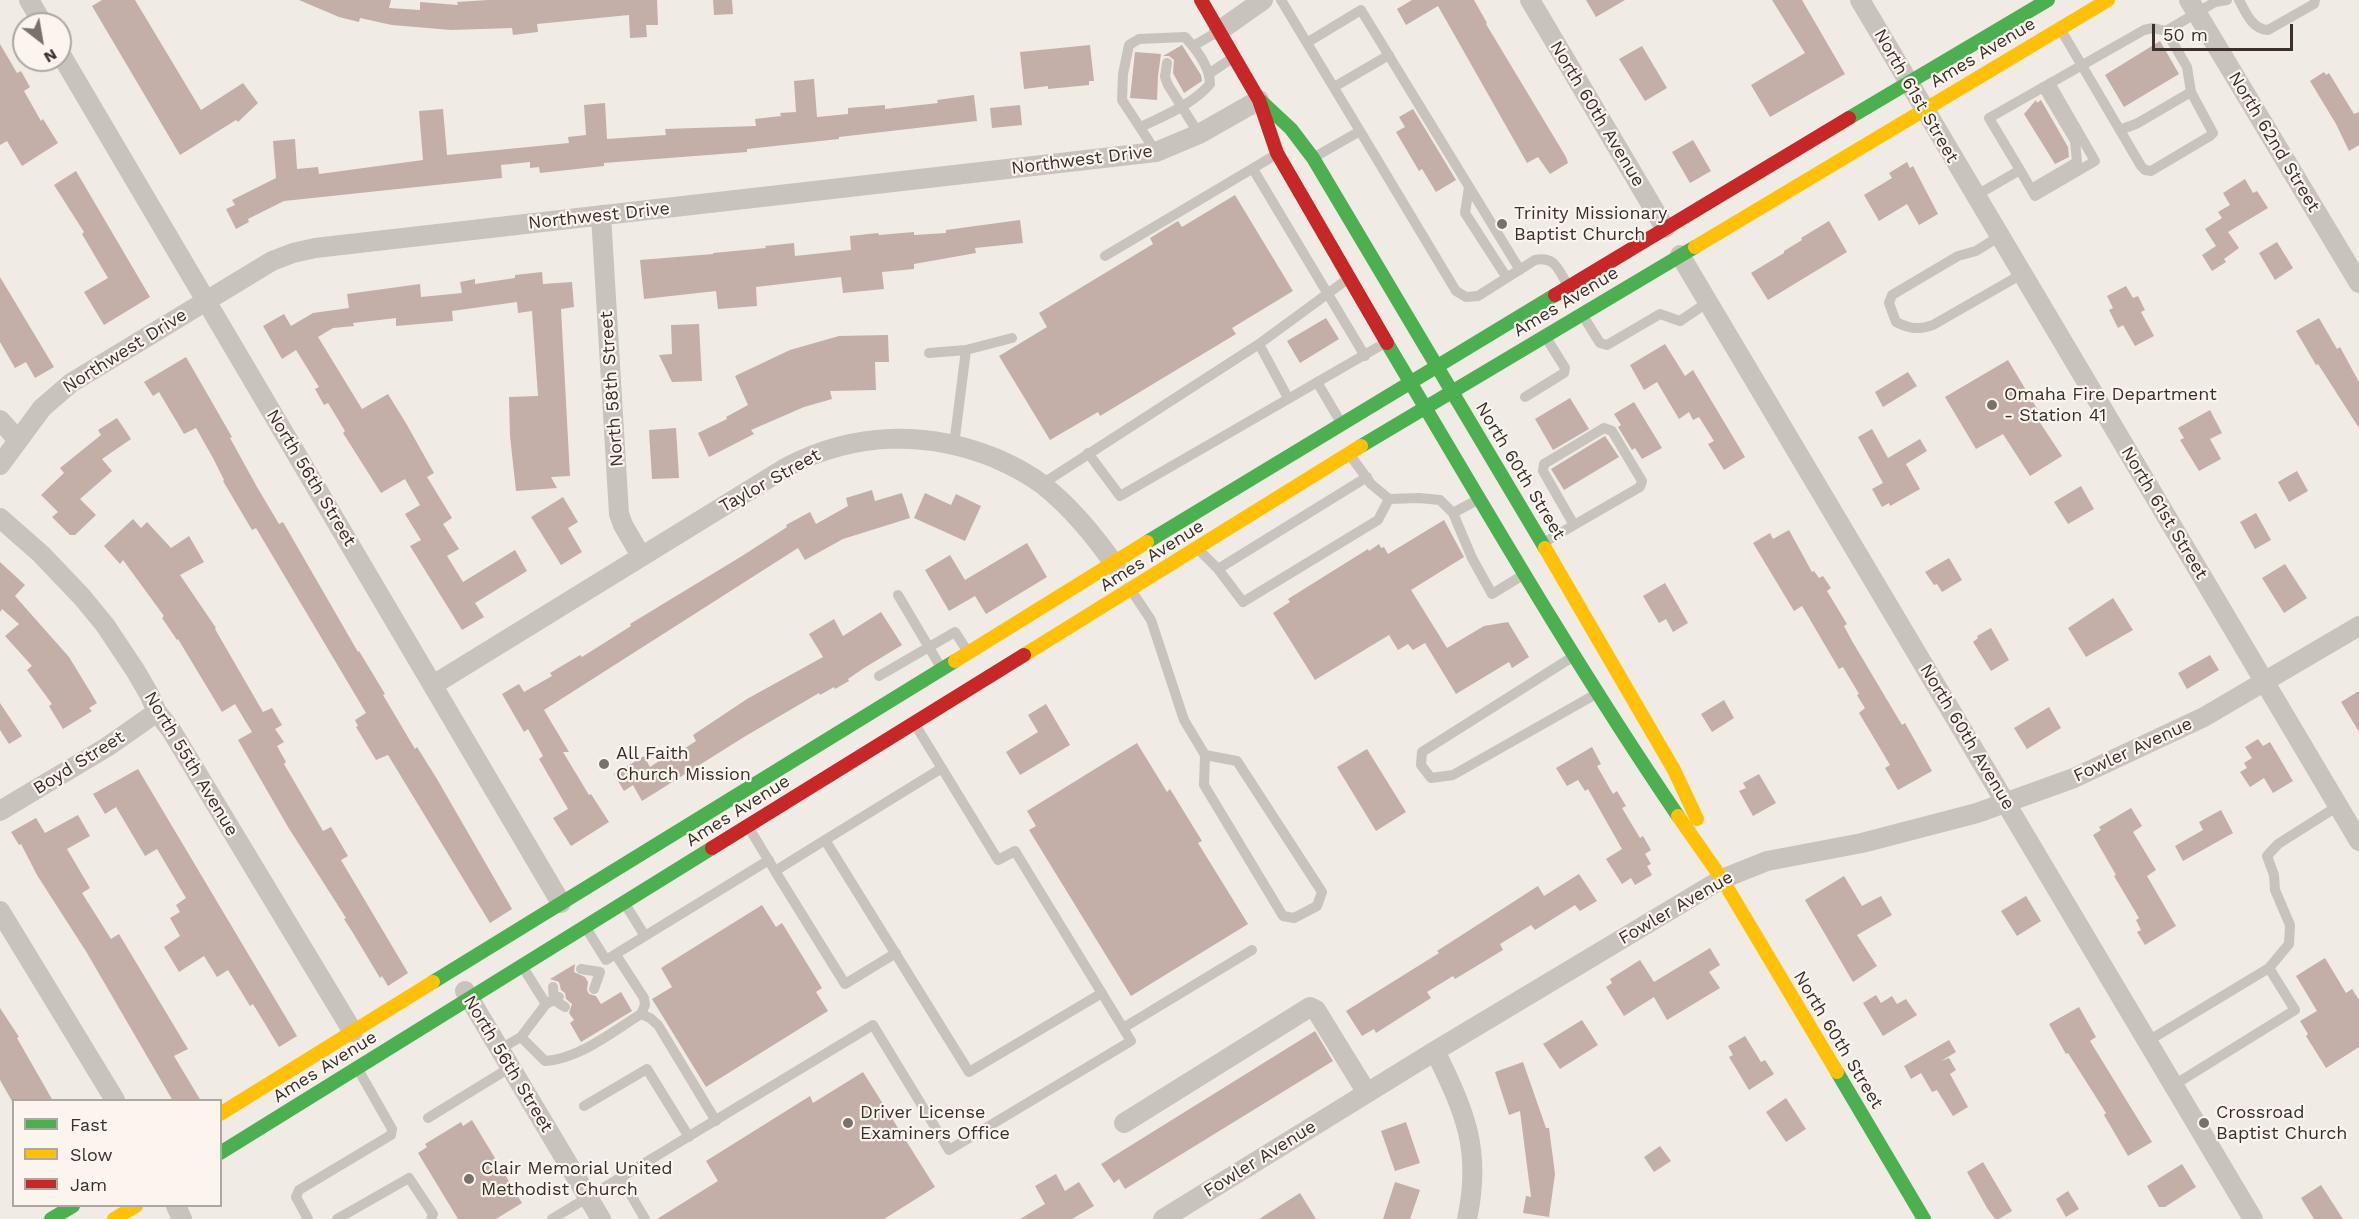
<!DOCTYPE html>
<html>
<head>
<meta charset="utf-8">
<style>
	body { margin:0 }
	#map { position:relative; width:2359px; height:1219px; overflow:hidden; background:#f0ebe5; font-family:"Work Sans",sans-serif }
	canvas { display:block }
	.legend { position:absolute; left:12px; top:1099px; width:210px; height:108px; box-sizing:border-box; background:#fbf5ee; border:2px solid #aea6a0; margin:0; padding:8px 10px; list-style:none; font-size:18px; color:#3b302b }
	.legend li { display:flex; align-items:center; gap:12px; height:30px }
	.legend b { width:30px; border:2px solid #aea6a0 }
	.north { position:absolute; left:12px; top:12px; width:60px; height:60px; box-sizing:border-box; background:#fbf5ee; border:2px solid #aea6a0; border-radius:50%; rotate:149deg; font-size:16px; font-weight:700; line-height:24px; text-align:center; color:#3b302b }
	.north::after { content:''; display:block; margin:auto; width:21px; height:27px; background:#7a716c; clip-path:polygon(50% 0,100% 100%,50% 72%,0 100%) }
	.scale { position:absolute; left:2152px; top:24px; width:141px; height:27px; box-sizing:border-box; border:3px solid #3b302b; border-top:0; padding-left:8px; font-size:18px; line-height:21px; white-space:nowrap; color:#3b302b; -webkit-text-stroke:4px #fbf5ee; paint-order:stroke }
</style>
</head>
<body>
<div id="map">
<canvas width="2359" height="1219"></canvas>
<ul class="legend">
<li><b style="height:8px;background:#4caf50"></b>Fast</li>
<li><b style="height:8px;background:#ffc107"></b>Slow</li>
<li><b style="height:8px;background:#c62828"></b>Jam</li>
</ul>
<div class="north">N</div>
<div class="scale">50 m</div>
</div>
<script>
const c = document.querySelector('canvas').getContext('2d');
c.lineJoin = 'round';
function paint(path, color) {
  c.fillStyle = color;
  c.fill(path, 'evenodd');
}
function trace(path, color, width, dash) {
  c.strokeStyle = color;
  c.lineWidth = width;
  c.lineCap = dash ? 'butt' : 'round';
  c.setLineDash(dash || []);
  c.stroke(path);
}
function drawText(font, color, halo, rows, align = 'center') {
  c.font = font + ' "Work Sans",sans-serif';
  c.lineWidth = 4.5;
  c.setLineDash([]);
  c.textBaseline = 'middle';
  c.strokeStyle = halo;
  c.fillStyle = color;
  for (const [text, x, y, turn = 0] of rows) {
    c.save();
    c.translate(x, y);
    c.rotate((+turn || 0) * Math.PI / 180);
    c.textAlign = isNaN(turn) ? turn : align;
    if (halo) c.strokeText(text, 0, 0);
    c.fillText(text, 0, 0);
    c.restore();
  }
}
paint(new Path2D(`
	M102,0H135L201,110L243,83L258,103L238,122L236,120L180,155L92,6Z
	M299,0H391L389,8L420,10V2L458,5L457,2L488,0H657L658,25H646L647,37L630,38L629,15L537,24L538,32L513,35L512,28L451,30L392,25L360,18L359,22L339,17Z
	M713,0H732L733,14L714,15Z
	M1412,0H1474L1487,23L1486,24L1566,157L1568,163L1550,174L1538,157L1527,163L1438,6L1406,25L1397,9Z
	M1586,0H1625L1596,17Z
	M1772,0H1802L1845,74L1770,117L1751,85L1805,53Z
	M2160,41L2179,74L2124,107L2105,75Z
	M0,44L17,73L21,71L30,87L24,91L41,121L43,119L58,143L22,166L7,141L0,145Z
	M1090,45L1094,81H1089V85L1048,89V86L1024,89L1020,52Z
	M1182,45L1201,75L1202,81L1184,93L1173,73L1174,60L1169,56H1163Z
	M1642,46L1667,88L1645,101L1619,59Z
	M1135,52L1161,54L1158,76L1157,100L1130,98Z
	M2324,72L2326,75L2329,73L2354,114L2359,112V145L2349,151L2336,124L2310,81Z
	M814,79L817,117L848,114V108L885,105V109L938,103L937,100L974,95L977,121L839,137V139L747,149V152L604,163V166L540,173L539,167L530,168V162L501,165L502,178L284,201L248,219L249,222L236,229L226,209L235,205L232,200L276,178L273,141L295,139L297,169L318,167L319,174L423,160L419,111L443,109L447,155L569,143L568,137L586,135L584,105L605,103L607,139L666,135L665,129L756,126L755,119L781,116L780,113L796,112L794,81Z
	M2036,100L2037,103L2041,100L2068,147L2069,157L2055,164L2024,114Z
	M1020,105L1022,125L992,128L990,108Z
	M1413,109L1456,180L1436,192L1422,169L1419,171L1396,132L1405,127L1399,117Z
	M1693,140L1711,171L1690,183L1672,152Z
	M1907,162L1910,168L1913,166L1938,214L1919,225L1907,204L1879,221L1864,195L1892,178L1889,173Z
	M76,171L150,297L104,325L84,292L108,278L82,234L84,232L54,185Z
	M2245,179L2253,193L2257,191L2268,208L2228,232L2239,248L2224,259L2226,262L2212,271L2202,255L2216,246L2205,229L2222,218L2218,212L2230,205L2223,193Z
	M1235,195L1293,291L1232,328L1236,334L1100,416L1098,412L1050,440L999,356L1047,327L1039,313L1153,244L1150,238L1178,221L1182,227Z
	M1020,220L1023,243L975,248L976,253L914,264V269L882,272L884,289L843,293L841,277L756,287L757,306L718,309L716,291L644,299L640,260L713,254V253L766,248L765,246L794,243L795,256L851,250L850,236L878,233L879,235L914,232V235L946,233V230Z
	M1829,221L1847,252L1768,300L1751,273L1784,253V251L1802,240L1801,238Z
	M2277,242L2293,268L2275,280L2259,253Z
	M542,272L543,284L572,282L574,307L561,309L570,476L551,477L557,488L516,491L510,436L509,397L538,396L532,311L518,313L517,302L452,311L453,321L396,326V318L353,323L354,326L333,328L318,337L362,409L388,394L407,425L434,473L427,477L452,518L443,524L459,549L447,556L463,582L515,550L527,571L475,603L484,617L462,630L410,546L421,540L405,514L420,505L405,479L381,493L343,433L345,431L328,403L324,405L315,389L319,387L296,350L282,359L263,326L284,314L291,326L313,313L349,308L347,294L420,284L421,297L462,293L460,282L475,279V284L515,278V275Z
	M0,277L54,367L35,378L26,362L15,368L0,342Z
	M2126,286L2133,298L2138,296L2145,310L2141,312L2154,336L2135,346L2123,325L2118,328L2109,310L2113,308L2107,296Z
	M1326,318L1339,339L1300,363L1287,341Z
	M2319,318L2337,349L2340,347L2359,382V428L2318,364L2316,365L2296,331Z
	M699,324L702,381L672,382L659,355L672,354L671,325Z
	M888,335L889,362H875L876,390L830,391L832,399L804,407L751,430L754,434L709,457L698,433L727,419L726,417L748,405L735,376L790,350L839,336Z
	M1665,344L1685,376L1693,370L1745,457L1724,470L1708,444L1714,441L1699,417L1693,420L1689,412L1679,419L1657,382L1644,390L1630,365Z
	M186,357L232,437L230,438L257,487L279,524L283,522L358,652L359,651L385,694L383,695L415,749L417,747L437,779L512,909L490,923L388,755L376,760L356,727L358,726L355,720L366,713L256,528L252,530L223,481L224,480L213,458L196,428L184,434L159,392L153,396L144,382Z
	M2008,360L2039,412L2035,415L2062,456L2030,476L2003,434L1976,449L1945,397Z
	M1908,372L1917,386L1883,407L1875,392Z
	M1570,398L1589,429L1553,450L1535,419Z
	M1634,402L1662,448L1642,459L1635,448L1632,450L1618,427L1621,425L1614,414Z
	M2210,410L2222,433L2210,439L2221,459L2199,471L2180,440L2184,438L2178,428Z
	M117,418L131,439L102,459L112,471L80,499L96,515L75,535H70L52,517L58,512L41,495L64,473L60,468L101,435L98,430Z
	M676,428L679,478L652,479L649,430Z
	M1872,429L1888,458L1920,439L1927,451L1906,464L1920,489L1890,506L1889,503L1882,507L1872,489L1883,483L1858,437Z
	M1605,436L1619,457L1564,490L1551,469Z
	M2297,471L2308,491L2289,502L2278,482Z
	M2081,486L2094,509L2068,524L2054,502Z
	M872,490L875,501L902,493L910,518L843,539L805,560L798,548L544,710L569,752H563L589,795L591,794L609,822L571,846L553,818L568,809L539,759L543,756L528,729L524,732L502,694L519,684L524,692L552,676L550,673L580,655L582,657L631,626L630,624L742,556L787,527L786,525L810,512L816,524L848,506L846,498Z
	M925,493L951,505L956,494L981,506L965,541L914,518Z
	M563,497L578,522L568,528L582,552L561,565L531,517Z
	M2256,513L2271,540L2255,549L2240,522Z
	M133,519L141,528L147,522L171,548L189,536L204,562L180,575L216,628L215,629L263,712L272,708L282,725L275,729L284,742L277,746L286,762L284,764L323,831L331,827L348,856L341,860L408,973L388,986L382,976L380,978L353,933L344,919L346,918L288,827L238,740L252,732L235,704L222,712L178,639L177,640L162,618L164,616L123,560L120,564L104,546Z
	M1444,520L1464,557L1411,590L1447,648L1484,626L1508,622L1529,657L1512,668L1509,662L1456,694L1425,643L1413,650L1408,644L1398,650L1389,635L1315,680L1273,613L1290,602L1288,599L1368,549L1369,551L1379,544L1381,548L1384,547L1388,554Z
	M1789,530L1812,572L1814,571L1819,578L1823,576L1831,588L1827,591L1847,624L1844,626L1852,641L1902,725L1905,723L1932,771L1898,790L1885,768L1890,765L1859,713L1865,708L1857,695L1859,694L1843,667L1839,669L1802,606L1794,611L1753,543L1770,533L1773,539Z
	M1027,543L1047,577L986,614L975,596L949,611L925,570L950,555L965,580Z
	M1949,558L1962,580L1942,592L1937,584L1934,585L1925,572Z
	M0,562L25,585L15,596L69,657L97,703L89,708L92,711L63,729L49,706L52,704L27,670L32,666L5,636L19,624L2,609L0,612Z
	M2285,564L2307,598L2284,613L2262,578Z
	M1665,583L1688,623L1673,632L1666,619L1659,623L1643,596Z
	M2113,598L2133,630L2086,657L2068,628Z
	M881,612L902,645L864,668L848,679L849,681L835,689L834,687L820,695L819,693L744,737L642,801L633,785L624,791L614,774L644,756L650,767L668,755L670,758L696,741L693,735L747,699L823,657L809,634L834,619L843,636Z
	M1991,628L2009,660L1991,671L1973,642L1978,638L1977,636Z
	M2210,655L2219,670L2187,689L2178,673Z
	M2359,691V732L2341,702Z
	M1724,700L1734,718L1712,732L1701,714Z
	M0,703L22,736L9,744L0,730Z
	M1046,704L1070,745L1020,775L1006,752L1038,732L1028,715Z
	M2049,707L2061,728L2027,749L2014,728Z
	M2258,739L2263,746L2270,742L2293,781L2273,793L2264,778L2250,787L2240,772L2247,768L2244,763L2252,758L2245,747Z
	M1137,743L1167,792L1170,789L1202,841L1198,843L1248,924L1131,996L1029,830L1036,826L1027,811Z
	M1592,747L1601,764L1597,766L1613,794L1617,791L1626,806L1622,808L1640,838L1643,836L1651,850L1645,854L1651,864L1647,866L1652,875L1635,885L1631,878L1622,884L1606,859L1622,849L1588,789L1585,791L1578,780L1567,786L1556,768Z
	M1367,749L1406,812L1376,831L1337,767Z
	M138,769L297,1036L279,1047L253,1004L250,1006L228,970L217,977L204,956L179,972L164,947L180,936L170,918L180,912L176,905L186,898L157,849L145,856L116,807L105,814L93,794Z
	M1759,774L1776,803L1753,816L1739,791L1746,788L1743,783Z
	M2131,808L2142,826L2133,832L2156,870L2147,876L2176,926L2145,945L2137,932L2141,930L2136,920L2139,918L2114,876L2116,875L2093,835L2101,830L2099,827Z
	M2221,810L2233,833L2183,861L2175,846L2203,830L2199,822Z
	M78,815L90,836L67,849L90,888L82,893L111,939L119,934L188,1049L174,1056L201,1101H173L87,953L37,875L21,844L19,845L11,832L36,818L45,833Z
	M1579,874L1597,901L1580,911L1575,905L1535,930L1531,925L1500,944L1503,950L1455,979L1453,976L1427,992L1431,998L1376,1033L1374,1029L1362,1036L1346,1011L1439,953L1437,951L1538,886L1544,896Z
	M1844,876L1862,906L1881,896L1892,915L1857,935L1877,966L1853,982L1805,900Z
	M2026,896L2041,921L2017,936L2001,911Z
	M762,905L776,927L782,923L822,988L816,992L828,1011L706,1087L652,999L672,987L661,968Z
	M1710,948L1720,965L1709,972L1720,988L1667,1020L1654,997L1624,1016L1606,987L1612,983L1610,979L1640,960L1654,982Z
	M2325,958L2346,993L2352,989L2359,1000V1047L2326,1068L2306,1036L2308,1034L2300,1021L2317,1011L2296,976Z
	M575,964L574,972L585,977L588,982L587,990L589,994L596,996L601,1004L621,992L632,1011L581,1042L570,1023L574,1020L569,1013L572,1004L566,999L565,993L561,990L559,982L550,979Z
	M1876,995L1881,1003L1892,996L1897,1004L1906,999L1917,1015L1883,1036L1863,1003Z
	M2079,1007L2096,1037L2090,1041L2152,1142L2128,1156L2104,1115L2106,1113L2068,1053L2066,1054L2049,1024Z
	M0,1008L19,1037L17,1038L53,1101H12L0,1080Z
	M1582,1020L1598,1045L1560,1069L1543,1044Z
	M1315,1031L1333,1061L1125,1189L1119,1179L1114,1183L1101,1164Z
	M1745,1036L1761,1062L1765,1060L1774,1074L1749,1090L1729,1057L1733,1055L1728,1046Z
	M1949,1040L1956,1052L1941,1061L1949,1058L1956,1070L1950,1074L1968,1107L1953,1116L1937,1090L1932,1092L1921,1073L1911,1079L1904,1066Z
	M1523,1062L1546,1128H1549L1555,1174L1549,1217L1523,1213L1526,1196L1531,1197L1520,1111L1509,1115L1495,1072Z
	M863,1072L935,1187L884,1219H657L718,1181L706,1161L810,1096L813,1103Z
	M1786,1098L1806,1129L1786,1142L1766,1112Z
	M472,1120L522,1203L496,1219H458L418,1153L427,1147L425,1144L461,1122L463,1126Z
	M1406,1122L1420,1163L1395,1171L1381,1131Z
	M1660,1146L1671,1161L1654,1172L1644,1157Z
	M1983,1162L2012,1211L1999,1219H1995L1987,1208L1967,1172Z
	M2182,1164L2196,1187L2165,1207H2159L2147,1186Z
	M1056,1174L1065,1191L1079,1182L1094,1206L1072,1219H1020L1045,1204L1035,1186Z
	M1395,1182L1420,1190L1410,1219H1383Z
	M2321,1185L2343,1219H2314L2301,1198Z
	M2068,1191L2079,1209L2066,1217L2056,1199Z
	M1300,1193L1316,1219H1259Z`), '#c3afa7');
trace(new Path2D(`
	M1281,0L1360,131L1313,158
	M2239,0C2246,13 2252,29 2268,30L2314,4L2315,0
	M2061,30L2141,166L2145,170L2151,171L2210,136L2213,133L2191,92L2187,67L2166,31L2215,2L2227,0
	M1308,42L1361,10L1520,270
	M1193,46L1219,31
	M1167,63L1165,77L1168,85L1199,134
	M1210,73L1234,57
	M1334,87L1389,55
	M1141,127C1165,115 1192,105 1210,84C1210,67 1197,50 1185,37L1139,39L1129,45L1123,74L1122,100L1156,152
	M2120,130L2138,123L2191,92
	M1360,131L1456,291L1466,297L1478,296L1535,260C1555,256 1558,269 1567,284
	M1253,169L1365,356
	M2020,170L2035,196L2095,161L2050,83
	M1469,187L1465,213L1507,278
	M2031,189L2077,162L2075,141L2043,87
	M1975,196L2020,170L1989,118L2144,30L2153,28L2166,31
	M2000,236L1976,251L1958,256L1892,295L1889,303L1896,322C1910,329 1918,330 1933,325L2022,274
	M1105,256L1277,154
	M1583,316L1600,343L1607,345L1660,314L1680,321L1708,302
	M1259,344L1288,398
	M929,353L966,350
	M1317,382L1340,421
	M1525,397L1564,373L1565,368L1547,339
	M954,445L966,350L1012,338
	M1088,453L1120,496L1385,343
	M1350,455L1371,484L1389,499L1419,498L1440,500L1453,513L1479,499
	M1042,484L1259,344L1349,278
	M1453,513L1472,558L1492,594L1523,575
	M1543,543L1640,487L1642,481L1612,431L1604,428L1544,464L1543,471L1574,525
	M1198,549L1218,569L1243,602L1378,520L1389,499
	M1218,569L1367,477
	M1131,590L1151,620L1184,720L1205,755L1204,785L1283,916L1294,918L1317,906L1322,892L1237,761L1205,755
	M898,595L940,666
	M1574,656L1422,752L1421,765L1431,778L1453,775L1596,694
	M879,676L955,632L966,649
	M749,828L775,871L825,840L969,1072L1102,993
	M825,840L942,768
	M775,871L845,984L896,953
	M625,904L645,936L769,860
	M586,928L606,960L645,936
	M524,969L546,1004L559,997
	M581,969L600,972L594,989
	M553,987L554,1000L565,1007
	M641,1014L650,1018L658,1025L716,1121
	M1123,1028L1252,950
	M521,1037L545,1061C579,1059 612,1032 641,1014L645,1005L644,998L616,955
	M2148,1041L2269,968
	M500,1049L521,1037L546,1004
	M2174,1085L2295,1010L2269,968L2289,944L2290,925L2275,890L2274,875L2267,856L2278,844L2338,806
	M584,1106L647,1069L689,1137
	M428,1118L511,1067
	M621,1178L645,1219
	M308,1219L296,1197L299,1190L391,1135L392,1129L359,1071
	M337,1219L409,1178L433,1214L431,1219
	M552,1219L873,1025L949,1150L1131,1041L1015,851L998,860L916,726`), '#c9c3be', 10);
trace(new Path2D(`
	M29,0L43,24
	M1530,0L1665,228
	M1860,0L2359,841
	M2189,0L2359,283
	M1219,31L1263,0
	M60,53L561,903
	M601,215L619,514L623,525L641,556
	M1680,255L2253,1219
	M0,420L18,440
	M0,465L42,408L71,383L272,261L293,253L315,248L1156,152L1199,134L1259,100
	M0,518L41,554L82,597L105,625L135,670L149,694L157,712L171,730L353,1032
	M433,685L787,467C853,432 926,430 995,458C1011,465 1029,474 1043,485C1072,508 1098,540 1119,571
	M0,811L107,747L157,712
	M0,911L115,1100
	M465,991L601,1219
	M1435,1051C1465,1112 1482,1150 1467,1219
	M1124,1123L1310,1007L1316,1010L1367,1093
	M176,1206L182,1219
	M1163,1219L1435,1051L1722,879L1767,861L1862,843L1977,813L2074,778L2204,717L2359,626`), '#c9c3be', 20);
trace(new Path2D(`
	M1261,101L1291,129L1313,158L1545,548
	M1849,118L2048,0
	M1387,343C1482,503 1574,663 1678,816
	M1361,446L1695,247
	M1147,542L1555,295
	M433,982L955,661
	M1837,1072L1924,1219
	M220,1153L712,848
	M51,1219L73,1206`), '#4caf50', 14);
trace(new Path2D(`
	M1695,247L2108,0
	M1545,548L1674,770L1697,819
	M1024,655L1361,446
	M955,661L1147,542
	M1678,816L1722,879L1837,1072
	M220,1114L433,982
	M114,1219L136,1206`), '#ffc107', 14);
trace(new Path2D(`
	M1201,0L1259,100L1277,153L1387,343
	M1555,295L1849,118
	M712,848L1024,655`), '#c62828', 14);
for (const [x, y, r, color] of [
	[1502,224,6,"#7a716c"],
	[1992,405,6,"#7a716c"],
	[604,764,6,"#7a716c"],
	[848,1123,6,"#7a716c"],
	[2204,1123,6,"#7a716c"],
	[469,1179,6,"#7a716c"]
]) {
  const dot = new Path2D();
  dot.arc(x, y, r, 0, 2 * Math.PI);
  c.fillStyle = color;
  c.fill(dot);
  trace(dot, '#fbf5ee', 2);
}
drawText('18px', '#3b302b', '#fbf5ee', [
	["Ames Avenue",1983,53,-31],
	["North 61st Street",1916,96,60],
	["North 60th Avenue",1597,114,59],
	["North 62nd Street",2274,142,59],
	["Northwest Drive",1082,160,-7],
	["Northwest Drive",599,216,-6],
	["Ames Avenue",1566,302,-31],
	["Northwest Drive",125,351,-32],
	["North 58th Street",612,389,-94],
	["North 60th Street",1520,471,59],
	["North 56th Street",311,478,59],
	["Taylor Street",770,481,-29],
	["North 61st Street",2164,513,59],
	["Ames Avenue",1152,556,-32],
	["North 60th Avenue",1967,737,59],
	["Fowler Avenue",2133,750,-25],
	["Boyd Street",79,763,-32],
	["North 55th Avenue",191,764,59],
	["Ames Avenue",738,811,-32],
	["Fowler Avenue",1676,908,-30],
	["North 60th Street",1838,1040,59],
	["North 56th Street",508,1064,59],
	["Ames Avenue",325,1067,-32],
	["Fowler Avenue",1260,1159,-32]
]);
drawText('18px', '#3b302b', '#fbf5ee', [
	["Trinity Missionary",1514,214],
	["Baptist Church",1514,235],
	["Omaha Fire Department",2004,395],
	["- Station 41",2004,416],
	["All Faith",616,754],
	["Church Mission",616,775],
	["Driver License",860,1113],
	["Examiners Office",860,1134],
	["Crossroad",2216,1113],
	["Baptist Church",2216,1134],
	["Clair Memorial United",481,1169],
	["Methodist Church",481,1190]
], 'left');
</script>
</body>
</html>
